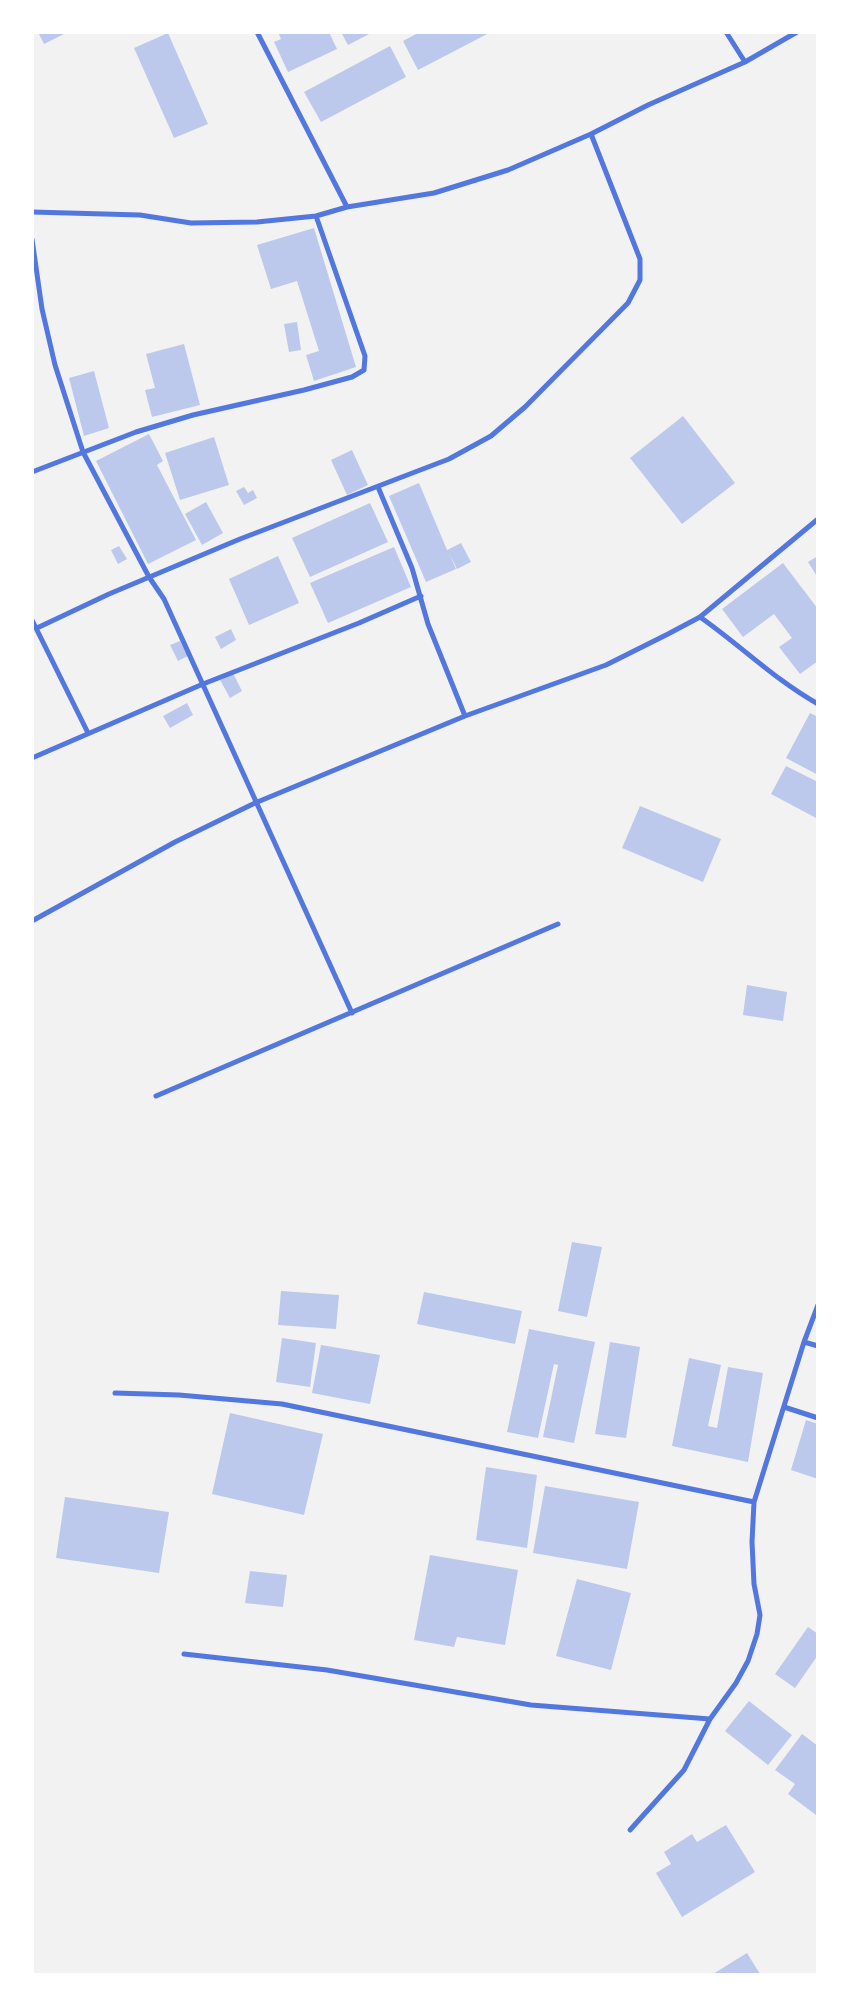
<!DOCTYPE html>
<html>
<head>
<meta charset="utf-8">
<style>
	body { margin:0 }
	#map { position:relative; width:850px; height:2007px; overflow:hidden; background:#f2f2f2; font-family:Signika,sans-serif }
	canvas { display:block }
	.frame { position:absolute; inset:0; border:34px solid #fff; pointer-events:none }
</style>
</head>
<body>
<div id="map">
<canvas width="850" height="2007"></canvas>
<div class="frame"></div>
</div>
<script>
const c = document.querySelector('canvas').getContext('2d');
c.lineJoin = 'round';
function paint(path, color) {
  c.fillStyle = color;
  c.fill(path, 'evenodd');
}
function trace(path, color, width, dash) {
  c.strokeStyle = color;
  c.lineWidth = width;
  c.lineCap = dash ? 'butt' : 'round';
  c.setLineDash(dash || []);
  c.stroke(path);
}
paint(new Path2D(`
	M38,32H68L44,44Z
	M278,32H329L337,49L288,72L274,42L281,39Z
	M341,32H373L348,45Z
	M420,32H491L418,70L403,41Z
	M168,33L208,124L174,138L134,48Z
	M390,46L406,77L321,122L304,92Z
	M314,228L356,367L314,381L306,355L319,351L297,281L271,289L257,245Z
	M297,322L301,350L289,352L284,324Z
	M184,344L200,405L152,417L145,390L155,388L146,354Z
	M94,371L109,428L84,436L69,378Z
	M683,416L735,483L682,524L630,458Z
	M149,434L163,461L157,465L196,540L148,564L96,461Z
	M214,437L229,485L180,500L165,453Z
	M352,450L368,485L347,495L331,460Z
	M419,483L447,550L461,543L471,562L457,569L449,553L456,569L426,582L389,496Z
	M244,487L248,493L253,490L257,498L244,505L236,491Z
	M206,502L223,533L202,545L185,514Z
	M370,503L388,542L310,577L292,538Z
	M119,546L127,559L118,564L111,550Z
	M394,547L411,587L328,623L310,583Z
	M278,556L299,603L249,625L229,579Z
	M818,556V578L808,562Z
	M783,563L818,609V661L800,674L779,647L792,638L774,614L743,637L722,609Z
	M231,629L236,640L221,649L215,637Z
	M180,641L188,656L178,661L170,645Z
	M233,673L242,691L230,698L220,680Z
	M187,703L193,715L170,728L163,716Z
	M810,713L818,717V775L786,758Z
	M786,766L818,782V819L771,794Z
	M640,806L721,839L703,882L622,848Z
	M747,985L787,992L783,1021L743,1015Z
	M572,1242L602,1247L587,1317L558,1311Z
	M281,1291L339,1295L336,1329L278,1325Z
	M424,1292L522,1311L515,1344L417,1324Z
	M529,1329L595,1342L574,1443L543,1437L558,1365L554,1364L538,1438L507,1432Z
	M282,1338L316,1343L310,1387L276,1382Z
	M610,1342L640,1347L626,1438L595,1434Z
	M321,1345L380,1355L370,1404L312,1393Z
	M689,1358L721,1365L708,1426L717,1428L728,1367L763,1373L748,1462L672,1446Z
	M230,1413L323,1434L304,1515L212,1494Z
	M806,1420L818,1424V1479L791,1470Z
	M486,1467L537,1475L527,1548L476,1540Z
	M545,1486L639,1502L627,1569L533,1553Z
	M65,1497L169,1512L159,1573L56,1558Z
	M430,1555L518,1570L505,1645L457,1637L454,1647L414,1640Z
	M250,1571L287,1575L283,1607L245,1603Z
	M577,1579L631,1593L611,1670L556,1656Z
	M808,1627L818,1634V1655L795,1688L775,1674Z
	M749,1701L792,1735L768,1765L725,1731Z
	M802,1734L818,1746L816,1815L788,1794L795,1784L775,1770Z
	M726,1825L755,1872L682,1917L656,1873L671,1864L664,1852L692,1834L697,1842Z
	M747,1953L760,1974H713Z`), '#bdc9ec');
trace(new Path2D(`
	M257,32L347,207
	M726,32L745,62
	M32,212L140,215L191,223L257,222L316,216L347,207L434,193L508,170L591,134L648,105L745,62L797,32
	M32,239L42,309L55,365L83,452L149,577L164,599L352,1013
	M32,472L136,432L193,415L304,390L352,377L364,370L365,356L316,216
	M378,487L412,568L428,624L465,716
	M700,617C740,645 775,680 818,704
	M32,620L88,733
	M37,628L109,594L240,539L449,459L491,436L525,407L628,303L640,280V259L591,134
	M32,758L203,684L359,623L421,596
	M32,921L175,842L255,803L465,716L606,665L668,634L700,617L818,519
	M156,1096L558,924
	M804,1342L818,1346
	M115,1393L179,1395L282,1404L754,1502
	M784,1407L818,1418
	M184,1654L327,1670L531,1705L710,1719
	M630,1830L684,1770L710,1719L736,1683L748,1661L757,1634L760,1615L754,1584L752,1542L754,1502L804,1342L818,1305`), '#5277de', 5);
</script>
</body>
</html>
